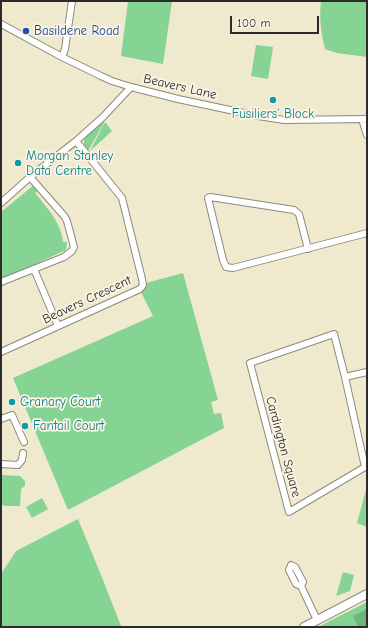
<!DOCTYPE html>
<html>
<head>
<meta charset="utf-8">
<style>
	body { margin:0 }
	#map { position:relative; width:368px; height:628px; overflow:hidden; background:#efe9cd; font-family:"Comic Neue",sans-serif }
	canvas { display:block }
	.frame { position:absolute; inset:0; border:2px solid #2b2b2b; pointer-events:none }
	.scale { position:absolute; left:230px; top:16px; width:89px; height:18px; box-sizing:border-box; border:2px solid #2b2b2b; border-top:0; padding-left:5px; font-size:12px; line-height:14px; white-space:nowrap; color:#2b2b2b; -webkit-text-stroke:3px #fcf5e5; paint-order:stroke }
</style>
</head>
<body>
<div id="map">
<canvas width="368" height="628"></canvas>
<div class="frame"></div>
<div class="scale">100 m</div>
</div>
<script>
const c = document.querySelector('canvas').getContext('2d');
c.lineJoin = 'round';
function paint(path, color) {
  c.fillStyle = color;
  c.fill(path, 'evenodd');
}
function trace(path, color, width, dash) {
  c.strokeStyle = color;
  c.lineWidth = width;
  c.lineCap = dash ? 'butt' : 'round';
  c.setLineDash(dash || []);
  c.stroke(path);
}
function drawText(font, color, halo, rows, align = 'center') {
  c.font = font + ' "Comic Neue",sans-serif';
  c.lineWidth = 3.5;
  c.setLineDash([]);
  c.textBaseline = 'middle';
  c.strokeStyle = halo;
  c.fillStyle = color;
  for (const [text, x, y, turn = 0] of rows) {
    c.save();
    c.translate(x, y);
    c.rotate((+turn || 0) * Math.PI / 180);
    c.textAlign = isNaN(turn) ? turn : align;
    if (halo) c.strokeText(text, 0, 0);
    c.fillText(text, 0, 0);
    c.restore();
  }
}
paint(new Path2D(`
	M128,1H172L163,64L121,56Z
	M321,1H367V57L337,53L325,49C321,33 319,17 321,1Z
	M256,45L273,47L268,79L251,76Z
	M104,121V123L88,151L84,144V139L86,136L102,122Z
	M105,122L112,131L90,151Z
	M34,185L39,189L35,193C47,208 61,222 63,242H67L66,250L1,280V212Z
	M183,273L218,400L211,402L214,414L221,413L224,428L218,431L68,510L13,378L153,316L141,292L145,286L146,283Z
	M2,475L20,476L25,481V486L21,489L20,506H5L1,504Z
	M367,486V527L357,523Z
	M42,498L48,509L32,518L26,507Z
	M78,519L101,575L121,626L117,627H1V574L16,551Z
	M343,572L354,575L350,591L336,596Z
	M367,602V627H318Z`), '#85d494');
paint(new Path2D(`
	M367,609V627H358L353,616Z`), '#6cb67e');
const minor = new Path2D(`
	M1,24L62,57L101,76L112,81L131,87L178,99L258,116L284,120L367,119
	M62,57L65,49L72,1
	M362,119L367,135
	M1,203L30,177L76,141L103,117L131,87
	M308,249L299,214L294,210L210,197L208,198L223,260L226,267L233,268C278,256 322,245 367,233
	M34,269L58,326
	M1,282L64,257L72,251L74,247L67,221L65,217L30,177
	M1,352L140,289L143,285L142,279L122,198L76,141
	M345,377L334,334L250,363L289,512L365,467L345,377L367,372
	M1,419L12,415L24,442
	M1,464L18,465L22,460L23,453
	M291,565L295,567L303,582L301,586L296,584L289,570Z
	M301,586L317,620`);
const major = new Path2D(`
	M304,627L367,594`);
trace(minor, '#8d8a7c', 8);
trace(major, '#8d8a7c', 10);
trace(minor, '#fff', 6);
trace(major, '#fff', 8);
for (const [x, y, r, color] of [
	[26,31,4,"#1a4fb4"],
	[273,100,4,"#0f9aa8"],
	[18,163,4,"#0f9aa8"],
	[12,402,4,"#0f9aa8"],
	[25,426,4,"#0f9aa8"]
]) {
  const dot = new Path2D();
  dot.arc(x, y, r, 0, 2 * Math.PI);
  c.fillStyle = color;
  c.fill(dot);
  trace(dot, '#fcf5e5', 1.5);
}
drawText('13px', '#164399', '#fcf5e5', [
	["Basildene Road",34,31]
], 'left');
drawText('13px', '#2b2b2b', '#fcf5e5', [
	["Beavers Lane",180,87,13],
	["Beavers Crescent",87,300,-25],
	["Cardington Square",283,447,75]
]);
drawText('13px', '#0d838f', '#fcf5e5', [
	["Fusiliers' Block",273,114,"center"],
	["Morgan Stanley",26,156],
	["Data Centre",26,171],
	["Granary Court",20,402],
	["Fantail Court",33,426]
], 'left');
</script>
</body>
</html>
